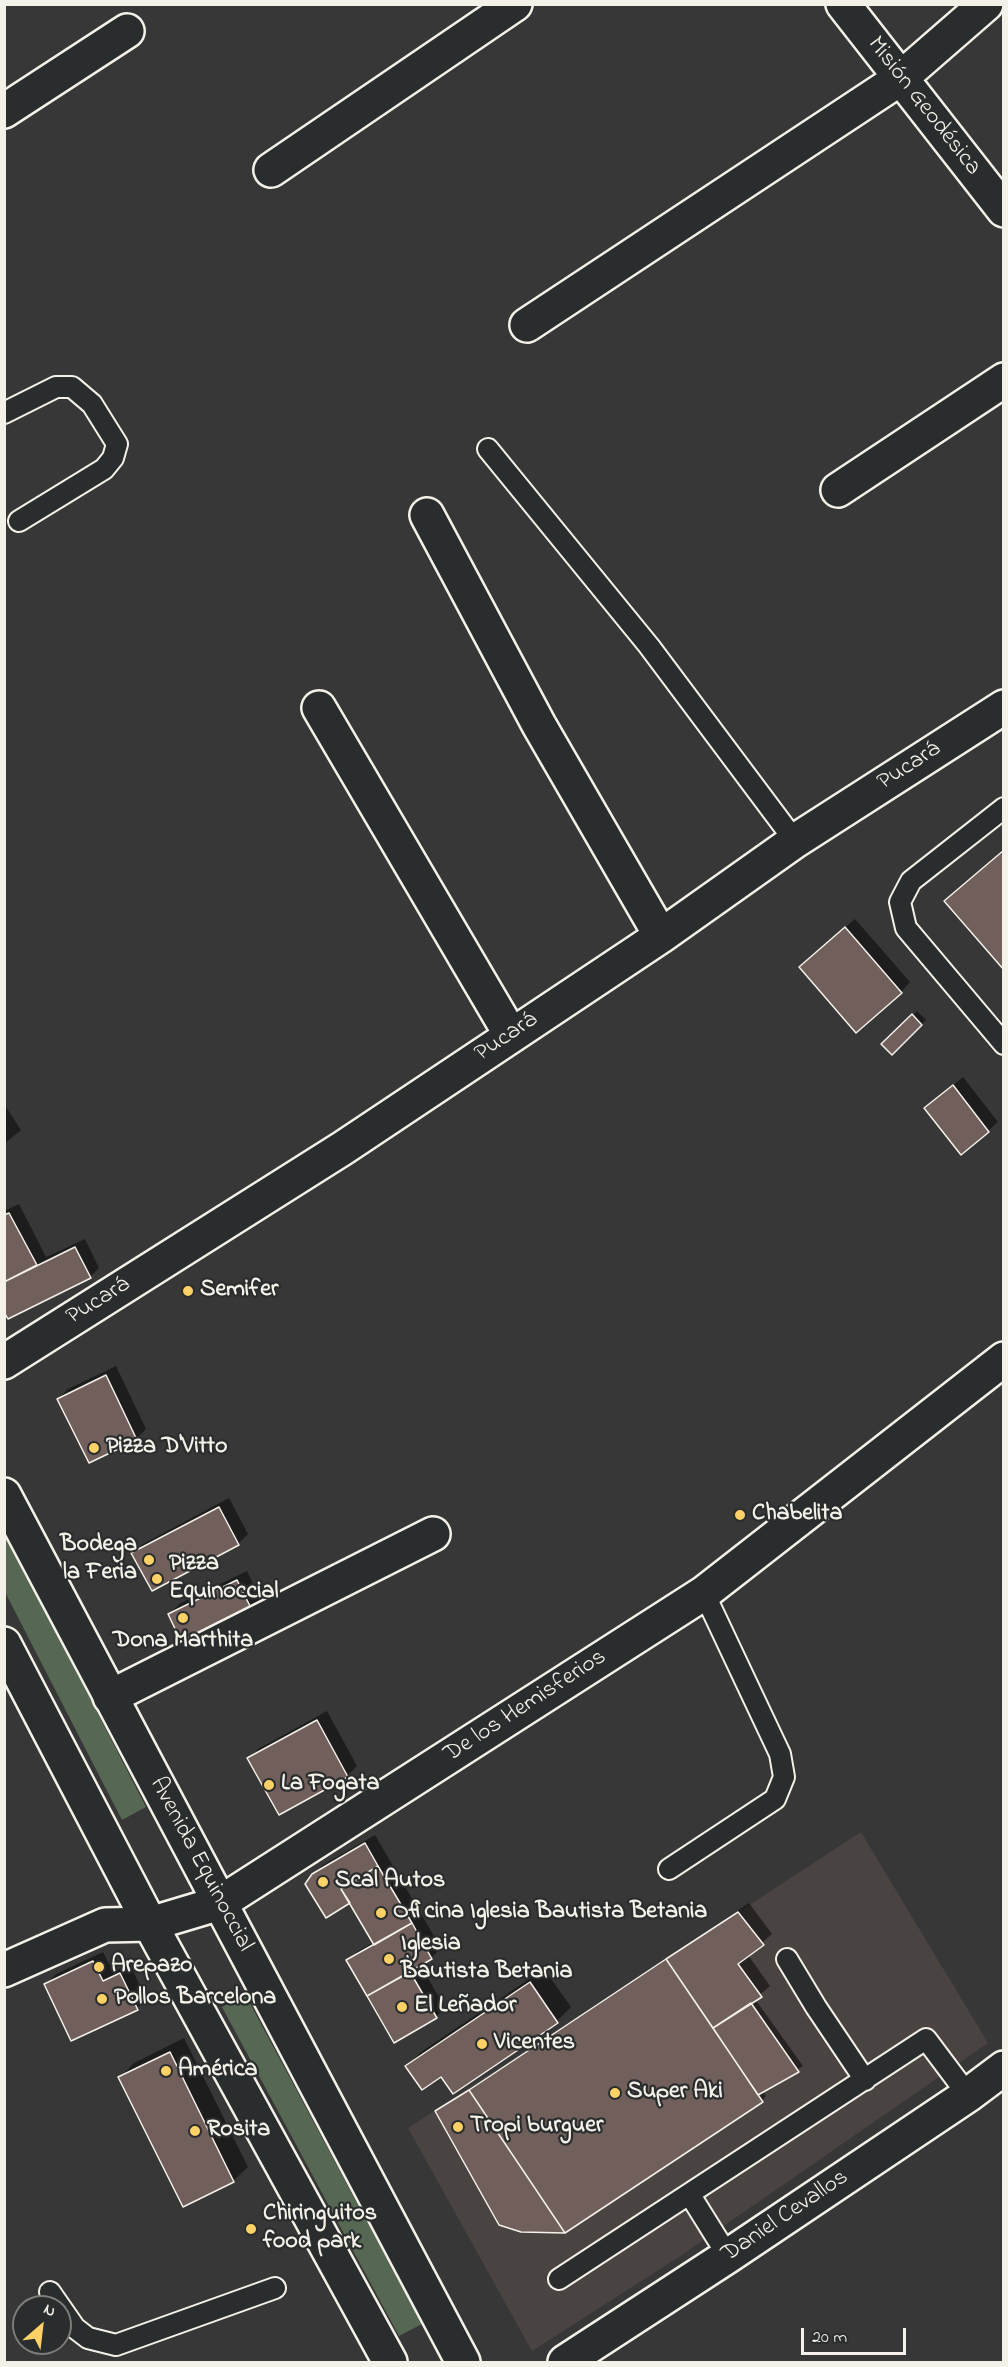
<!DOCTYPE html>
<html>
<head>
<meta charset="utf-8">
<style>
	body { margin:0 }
	#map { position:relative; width:1008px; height:2367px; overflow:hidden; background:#383737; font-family:"Indie Flower",sans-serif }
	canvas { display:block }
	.frame { position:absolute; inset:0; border:6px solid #f4f1e8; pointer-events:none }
	.north { position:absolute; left:12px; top:2295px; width:60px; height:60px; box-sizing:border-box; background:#2a2d2e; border:2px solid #7b7b78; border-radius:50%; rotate:28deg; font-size:16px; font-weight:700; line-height:24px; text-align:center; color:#f4f1e8 }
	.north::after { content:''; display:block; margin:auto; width:21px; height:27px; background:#ffd166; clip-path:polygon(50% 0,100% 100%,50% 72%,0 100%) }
	.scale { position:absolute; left:801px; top:2328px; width:105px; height:27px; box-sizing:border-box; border:3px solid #f4f1e8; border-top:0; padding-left:8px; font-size:18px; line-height:21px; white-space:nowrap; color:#f4f1e8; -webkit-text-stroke:4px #2a2d2e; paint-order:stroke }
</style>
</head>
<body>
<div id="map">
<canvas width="1008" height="2367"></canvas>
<div class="frame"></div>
<div class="north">N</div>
<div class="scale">20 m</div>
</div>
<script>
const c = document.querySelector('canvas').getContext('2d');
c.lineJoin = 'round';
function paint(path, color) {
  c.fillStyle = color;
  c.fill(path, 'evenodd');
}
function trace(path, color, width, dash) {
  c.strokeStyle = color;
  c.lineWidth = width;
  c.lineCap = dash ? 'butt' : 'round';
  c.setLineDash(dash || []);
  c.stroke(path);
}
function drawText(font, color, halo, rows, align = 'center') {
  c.font = font + ' "Indie Flower",sans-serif';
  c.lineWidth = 4.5;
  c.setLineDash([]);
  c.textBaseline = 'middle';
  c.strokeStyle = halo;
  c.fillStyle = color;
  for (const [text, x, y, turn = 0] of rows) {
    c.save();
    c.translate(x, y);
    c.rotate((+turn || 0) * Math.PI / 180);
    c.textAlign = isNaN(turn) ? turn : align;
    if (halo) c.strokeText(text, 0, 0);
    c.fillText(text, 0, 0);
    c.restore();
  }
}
paint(new Path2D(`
	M861,1832L988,2043L679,2257L532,2351L408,2128Z`), '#494342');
paint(new Path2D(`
	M5,1533L146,1807L122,1820L5,1592Z
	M245,1994L422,2324L399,2336L222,2007Z`), '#566853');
paint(new Path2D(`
	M1004,849V967L946,901Z
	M855,919L910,982L901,992L811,957Z
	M917,1011L926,1020L892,1053L883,1044Z
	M963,1077L998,1122L988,1131L926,1108Z
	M4,1104L21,1130L4,1144Z
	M19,1204L46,1257L85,1239L99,1268L90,1277L4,1308V1211Z
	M116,1366L146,1429L137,1438L89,1461L58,1399L68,1389Z
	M229,1498L248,1534L238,1544L133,1553L143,1544Z
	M247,1571L264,1607L170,1614L179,1604Z
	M327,1711L357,1766L347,1776L279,1813L249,1759L258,1749Z
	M375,1835L441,1948L431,1958L420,1964L445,2008L436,2017L394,2041L348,1960L358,1951L374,1942L350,1901L313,1875L323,1865Z
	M749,1903L772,1934L748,1955L770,1986L755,1999L803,2066L763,2091L766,2096L762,2101L437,2111Z
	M103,1952L113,1972L130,1964L146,1999L137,2008L46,1984L56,1974Z
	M544,1969L571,2007L557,2021L453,2092L441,2075L407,2066L421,2052Z
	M184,2038L248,2167L233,2181L120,2077L134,2063Z`), '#0007');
const building = new Path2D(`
	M1004,850V970L944,901Z
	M845,927L902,993L856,1033L799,967Z
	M912,1014L922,1025L892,1055L881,1044Z
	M953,1085L989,1132L961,1155L924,1108Z
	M9,1213L37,1265L4,1282V1215Z
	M75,1247L91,1278L8,1319L4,1312V1282Z
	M106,1375L137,1440L89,1463L57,1399Z
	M219,1507L239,1545L152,1591L131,1553Z
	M237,1580L256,1618L186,1652L168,1614Z
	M317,1720L348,1777L279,1815L247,1758Z
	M365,1843L378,1866L341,1889L350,1903L326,1918L305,1884L312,1874Z
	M378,1866L412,1923L374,1945L341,1889Z
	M738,1912L764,1945L738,1964L762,1997L713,2028L666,1959Z
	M412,1923L432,1959L367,1996L346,1960Z
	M666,1959L763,2102L565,2233L469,2090Z
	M93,1961L103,1981L120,1973L138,2010L71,2041L44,1984Z
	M410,1972L437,2018L394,2043L367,1996Z
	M530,1982L558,2023L453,2094L441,2077L422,2090L405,2066Z
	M751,2003L799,2072L758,2095L713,2028Z
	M170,2052L234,2182L183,2207L118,2077Z
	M469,2090L565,2233L521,2232L499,2225L435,2111Z`);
paint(building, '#715f5b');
trace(building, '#f4f1e8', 1.5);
const lane = new Path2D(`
	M4,413L56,387H72L92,404L117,444L113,458L104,469L19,521
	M488,449L649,646L795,841
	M1004,808L911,881L900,902L906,928L1004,1044
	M669,1869L775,1799L784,1777L780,1754L704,1593
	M787,1959L816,2007L865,2080
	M690,2195L728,2256
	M559,2279L926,2039L968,2095
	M50,2292L75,2328L88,2338L116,2345L275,2288`);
const street = new Path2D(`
	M843,4L1004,210
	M4,111L127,31
	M271,170L515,4
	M527,325L901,78L986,4
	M838,490L1004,380
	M427,515L539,725L661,936
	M319,708L511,1035
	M4,1362L343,1148L661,936L795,841L1004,707
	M110,1697L433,1534
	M4,1970L105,1925L150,1924L220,1903L704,1593L1004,1359`);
const secondary = new Path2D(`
	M4,1495L463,2362
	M4,1644L150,1924L390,2362
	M565,2362L728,2256L968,2095L1004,2068`);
trace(lane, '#f4f1e8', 24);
trace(street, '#f4f1e8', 38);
trace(secondary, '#f4f1e8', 38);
trace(lane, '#2a2d2e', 20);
trace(street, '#2a2d2e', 33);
trace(secondary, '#2a2d2e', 33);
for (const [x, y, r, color] of [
	[188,1291,6,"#ffd166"],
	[94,1448,6,"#ffd166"],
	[740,1515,6,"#ffd166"],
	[149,1560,6,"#ffd166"],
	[157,1579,6,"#ffd166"],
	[183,1618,6,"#ffd166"],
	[269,1785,6,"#ffd166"],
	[323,1882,6,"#ffd166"],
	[381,1913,6,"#ffd166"],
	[389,1959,6,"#ffd166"],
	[99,1967,6,"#ffd166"],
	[102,1999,6,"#ffd166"],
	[402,2007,6,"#ffd166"],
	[482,2044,6,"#ffd166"],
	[166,2071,6,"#ffd166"],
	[615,2093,6,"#ffd166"],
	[458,2127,6,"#ffd166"],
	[195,2131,6,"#ffd166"],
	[251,2229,6,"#ffd166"]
]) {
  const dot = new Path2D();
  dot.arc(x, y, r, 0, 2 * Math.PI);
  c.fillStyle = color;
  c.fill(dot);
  trace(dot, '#2a2d2e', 2);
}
drawText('24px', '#f4f1e8', '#2a2d2e', [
	["Misión Geodésica",923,107,52],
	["Pucará",910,767,-33],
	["Pucará",507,1038,-34],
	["Pucará",99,1302,-32],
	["De los Hemisferios",526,1707,-33],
	["Avenida Equinoccial",200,1865,62],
	["Daniel Cevallos",786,2217,-34]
]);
drawText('bold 24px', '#f4f1e8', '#2a2d2e', [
	["Semifer",200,1291],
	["Pizza D'Vitto",106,1448],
	["Chabelita",752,1515],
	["Bodega",137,1546,"right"],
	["la Feria",137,1574,"right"],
	["Pizza",169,1565],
	["Equinoccial",169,1593],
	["Dona Marthita",183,1642,"center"],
	["La Fogata",281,1785],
	["Scal Autos",335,1882],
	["Oficina Iglesia Bautista Betania",393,1913],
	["Iglesia",401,1945],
	["Bautista Betania",401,1973],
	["Arepazo",111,1967],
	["Pollos Barcelona",114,1999],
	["El Leñador",414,2007],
	["Vicentes",494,2044],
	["América",178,2071],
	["Super Aki",627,2093],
	["Tropi burguer",470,2127],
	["Rosita",207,2131],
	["Chiringuitos",263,2215],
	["food park",263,2243]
], 'left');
</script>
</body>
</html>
